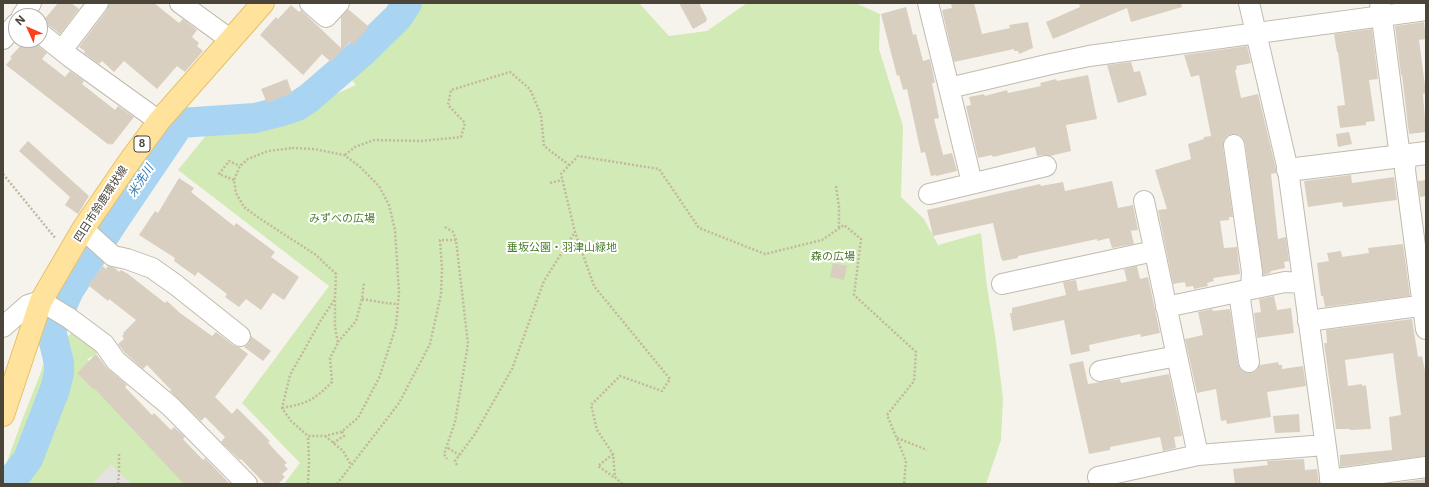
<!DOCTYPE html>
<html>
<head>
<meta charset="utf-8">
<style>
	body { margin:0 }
	#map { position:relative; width:1429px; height:487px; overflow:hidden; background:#f6f3ec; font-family:Inter,sans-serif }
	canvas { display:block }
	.frame { position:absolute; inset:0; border:4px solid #4b4439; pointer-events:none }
	.north { position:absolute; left:8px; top:8px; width:40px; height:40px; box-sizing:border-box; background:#fff; border:1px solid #b7b4b0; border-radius:50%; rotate:315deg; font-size:11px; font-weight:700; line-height:16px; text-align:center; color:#4b4439 }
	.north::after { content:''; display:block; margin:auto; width:14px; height:18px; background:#fc3f1d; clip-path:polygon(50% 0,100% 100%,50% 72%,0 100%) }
</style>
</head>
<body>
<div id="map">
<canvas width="1429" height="487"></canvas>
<div class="frame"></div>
<div class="north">N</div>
</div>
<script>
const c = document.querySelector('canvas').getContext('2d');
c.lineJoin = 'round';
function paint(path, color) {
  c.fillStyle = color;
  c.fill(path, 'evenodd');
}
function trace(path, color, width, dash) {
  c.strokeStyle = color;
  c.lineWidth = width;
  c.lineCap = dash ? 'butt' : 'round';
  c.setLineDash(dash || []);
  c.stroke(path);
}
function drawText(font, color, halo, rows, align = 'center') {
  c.font = font + ' Inter,"Noto Sans JP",sans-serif';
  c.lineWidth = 4;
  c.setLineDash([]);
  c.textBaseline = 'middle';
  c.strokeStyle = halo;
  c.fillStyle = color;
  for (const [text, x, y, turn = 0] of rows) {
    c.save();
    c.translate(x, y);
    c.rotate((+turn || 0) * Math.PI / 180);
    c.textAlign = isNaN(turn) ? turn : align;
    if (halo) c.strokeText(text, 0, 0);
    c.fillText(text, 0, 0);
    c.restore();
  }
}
paint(new Path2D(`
	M422,3H639L669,36L707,31L747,3H855L880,14L879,49L903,126L901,197L924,219L938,245L981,233L987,287L995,335L1003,398L1001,440L986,484H284L300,463L242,403L329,286L178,170L208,133L300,110L356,85L345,72Z
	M76,327L101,348L94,356L87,359L214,484H3V473L22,420L41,372L45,355L42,334L66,339Z`), '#d2eab5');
paint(new Path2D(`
	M111,464L119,472L132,484H92Z`), '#e5e3e0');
trace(new Path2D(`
	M9,484L28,459L55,389L59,373V363L51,330L69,290L115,219L180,123L255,118L279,112L297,106L309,98L360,54L398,17L407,3`), '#a9d4f2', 30);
paint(new Path2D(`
	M58,3H71L79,9L60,34L43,21Z
	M109,3H154L179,23L183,19L197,30L192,37L199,43L197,46L203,51L185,72L177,66L157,89L124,61L114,72L102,61L99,64L84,53L85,51L79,47L107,10Z
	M679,3H699L707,19L706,20L707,21L693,29Z
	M951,3H974L982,34L1010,28L1009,25L1028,22L1033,48L1019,54L1018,51H1014V49L954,62L942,10L952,8Z
	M1079,3H1181L1182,7L1131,22L1127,8L1053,39L1046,22L1080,7Z
	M291,5L299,12L301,10L341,48V17L348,9L369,27L353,45L350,42L331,62L322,54L303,75L260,35L276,17L278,19Z
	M906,7L913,35L916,34L923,61L930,59L935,83H932L939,118L934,119L943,155L952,153L957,171L936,176V175L931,176L925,152L921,153L907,89L903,90L899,75L897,76L881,14Z
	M1424,22L1426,39L1419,40L1426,93L1423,94L1426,132L1409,134L1402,75H1401L1395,26Z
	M1372,29L1378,79L1369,80L1375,121L1366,122V125L1340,128L1337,106L1345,105L1338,52H1337L1334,34Z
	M26,40H31L47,53L42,59L65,77L70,71L84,81L82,84L115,110L118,106L134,117L112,145L110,143L109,145L6,65L12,58L10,57Z
	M1247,46L1251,63L1236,66L1237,69L1235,70L1241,98L1258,94L1276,169V173L1271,174L1278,239L1286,237L1289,261L1284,262L1285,268L1271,271L1270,273L1263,275L1245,143L1243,138L1239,135L1232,134L1227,136L1224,140L1223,147L1233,217H1229V220L1220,221L1224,248L1237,247L1240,274L1213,278L1214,281L1207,283L1208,286L1194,289L1193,286L1186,287L1185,282L1173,284L1158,210L1167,209L1155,170L1191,159L1188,144L1204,139V137L1211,136L1199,75L1191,77L1184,55Z
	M1131,62L1134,72L1140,71L1147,95L1118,103L1107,65Z
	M1088,75L1097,119L1066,125L1071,151L1050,156L1044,155L1037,156L1035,147L993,157L992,155L978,158L966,106L971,105L969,97L984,94L985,96L1007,90L1008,93L1041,86L1040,83L1056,79L1057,81Z
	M287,79L292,93L267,103L261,89Z
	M1349,132L1352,144L1338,147L1336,134Z
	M28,141L89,196L78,214L65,205L70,197L19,151Z
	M1351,175L1352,183L1394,177L1397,200L1343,207L1342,202L1308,207L1304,181Z
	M179,178L194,188L191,192L234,226L236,223L275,252L271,257L299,277L284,300L273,293L261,310L246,299L239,307L225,297L227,294L198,272L195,276L174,261L175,258L139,235L155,211L158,213Z
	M1426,180V196L1420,197L1418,181Z
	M1112,181L1118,208L1133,205L1138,230L1131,231L1134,244L1112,248L1109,238L1097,241V239L1018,256V258L1003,261L1001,258L993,223L933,236L927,210L1040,184L1041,186L1063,182L1065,191Z
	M1403,244L1410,296L1325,307L1323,296H1321L1317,263L1329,261L1327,253L1341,251L1342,257L1369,253L1368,248Z
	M833,263L847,266L844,280L830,277Z
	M103,266L106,269L108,266L115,268L119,272L121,270L128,274L165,303L167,301L180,313L212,336L216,332L233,345L239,347L248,354L215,397L232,414L237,408L270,441L268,442L271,446L287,463L284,465L288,469L282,474L285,477L278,484H265L241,459L240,460L221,442L225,437L205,417L201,421L170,391L171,390L147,365L143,369L125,353L118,344L124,339L122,336L124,334L123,333L136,320L109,299L108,301L88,285Z
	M1137,266L1140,279L1148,277L1160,333L1141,337L1140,334L1089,345L1090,351L1071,355L1064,320L1013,331L1010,313H1012V308L1066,295L1063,282L1076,280L1078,291L1127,281L1124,269Z
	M1274,296L1277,310L1291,308L1294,333L1257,338L1254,313L1261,312L1259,299Z
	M1212,309L1213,311L1230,309L1238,364L1240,369L1244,372L1250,373L1256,371L1260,365L1278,362L1279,365H1282V369L1303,366L1306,386L1267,392L1271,417L1227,424L1226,420L1221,421L1216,389L1197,393L1185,339L1203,335L1198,312Z
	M1412,319L1418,357L1422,356L1426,375V456L1340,467V455L1392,450L1389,417L1401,415L1393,353L1345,360L1348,386L1362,384V386L1366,385L1371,429L1350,430V429H1336L1324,343H1327L1326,330Z
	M251,336L271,351L263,361L244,347L249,343Z
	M96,354L107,368L127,385L125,387L152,415L154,413L171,430L174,427L185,437L183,439L203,460L205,458L230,484H184L94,388L93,389L77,373Z
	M1083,361L1088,384L1120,379L1121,383L1169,374L1182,436L1174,437L1176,448L1163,451L1160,437L1110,447V450L1089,454L1069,364Z
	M1299,414L1300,432L1275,433L1273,416Z
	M1304,459L1305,470L1317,469L1319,484H1235L1233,469L1268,465L1267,461Z
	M1426,479V484H1386Z`), '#d8cfc1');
const minor = new Path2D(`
	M180,3L231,40
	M310,3L326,17L339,3
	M928,3L949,88L1051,64L1089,56L1426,10
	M1249,3L1288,170L1331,484
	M1380,3L1400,157
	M22,16L31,3
	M40,33L70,57L159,121
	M3,39L16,24
	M62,50L98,3
	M949,88L972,183
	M1234,145L1252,272L1251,289
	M1406,156L1405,170L1426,329
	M929,194L1046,166
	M1144,201L1198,455
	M83,229L113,256L127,259L152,268L176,285L240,336
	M1002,284L1154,251
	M1239,292L1249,362
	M1166,307L1285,282L1303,283
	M1308,321L1426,305
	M3,327L28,305L41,301L69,318L104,344L116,361L170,406L247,484
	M1100,371L1177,356
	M1098,477L1198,455L1325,445
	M1330,480L1426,467`);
const tertiary = new Path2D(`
	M1288,170L1426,153`);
const primary = new Path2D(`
	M3,415L41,301L83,229L129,162L159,121L263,3`);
trace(minor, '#c2bbae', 22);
trace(tertiary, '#c2bbae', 24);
trace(primary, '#e6c16a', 24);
trace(new Path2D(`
	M292,148L314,149L344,155L359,166L379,186L389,205L395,230L399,292L396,326L387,354L379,378L358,418L341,432L325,436H308L291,421L282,408L290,375L321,320L335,299L336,274L316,255L259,218L244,207L236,193L234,180L240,166L248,159L268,151Z
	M345,155L355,147L374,140L421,141L461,137L465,123L448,105L451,90L510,72L530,89L541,115L544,146L569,165
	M3,174L56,239
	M234,180L219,174L229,161L240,166
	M550,183L562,180
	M836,186L839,207V228
	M445,227L453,232L456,240L468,344L455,422L444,454L447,459
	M362,299L386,303L397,304
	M338,342L356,321L362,299L364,282
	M282,408C308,403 313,401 332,382L330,358L338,343L335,327V300
	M325,436L343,451L351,465
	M897,438L927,450
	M333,443L344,436L342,431
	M448,448L459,455
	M613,454L598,466L614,477
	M457,465L455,461L475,434L512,369L544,281L575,232
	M118,484L119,472V453
	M308,484L309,462L308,436
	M337,484L399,403L430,344L441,294L442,269L440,240H456
	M622,484L615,477L613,454L597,430L591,405L620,376L662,391L670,379L594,286L575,232L561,174L578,156L659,169L699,228L765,254L822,240L844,225L861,239L854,295L916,352L914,381L887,415L906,461L904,484`), '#c4b79f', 2.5, [2, 2]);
trace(minor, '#fff', 20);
trace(tertiary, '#fff', 22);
trace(primary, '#ffe39c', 22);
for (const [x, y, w] of [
	[142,144,16]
]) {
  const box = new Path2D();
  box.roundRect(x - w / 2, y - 8, w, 16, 3);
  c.fillStyle = '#fff';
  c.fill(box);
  trace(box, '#4b4439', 1);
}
drawText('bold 10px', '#4b4439', null, [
	["8",142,144]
]);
drawText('11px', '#4b4439', '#fff', [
	["四日市鈴鹿環状線",101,204,-57]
]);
drawText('11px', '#4a7f2a', '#fff', [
	["みずべの広場",342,219],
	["垂坂公園・羽津山緑地",562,248],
	["森の広場",833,257]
]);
drawText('italic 12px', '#2e7ab2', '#fff', [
	["米洗川",141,181,-57]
]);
</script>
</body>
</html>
